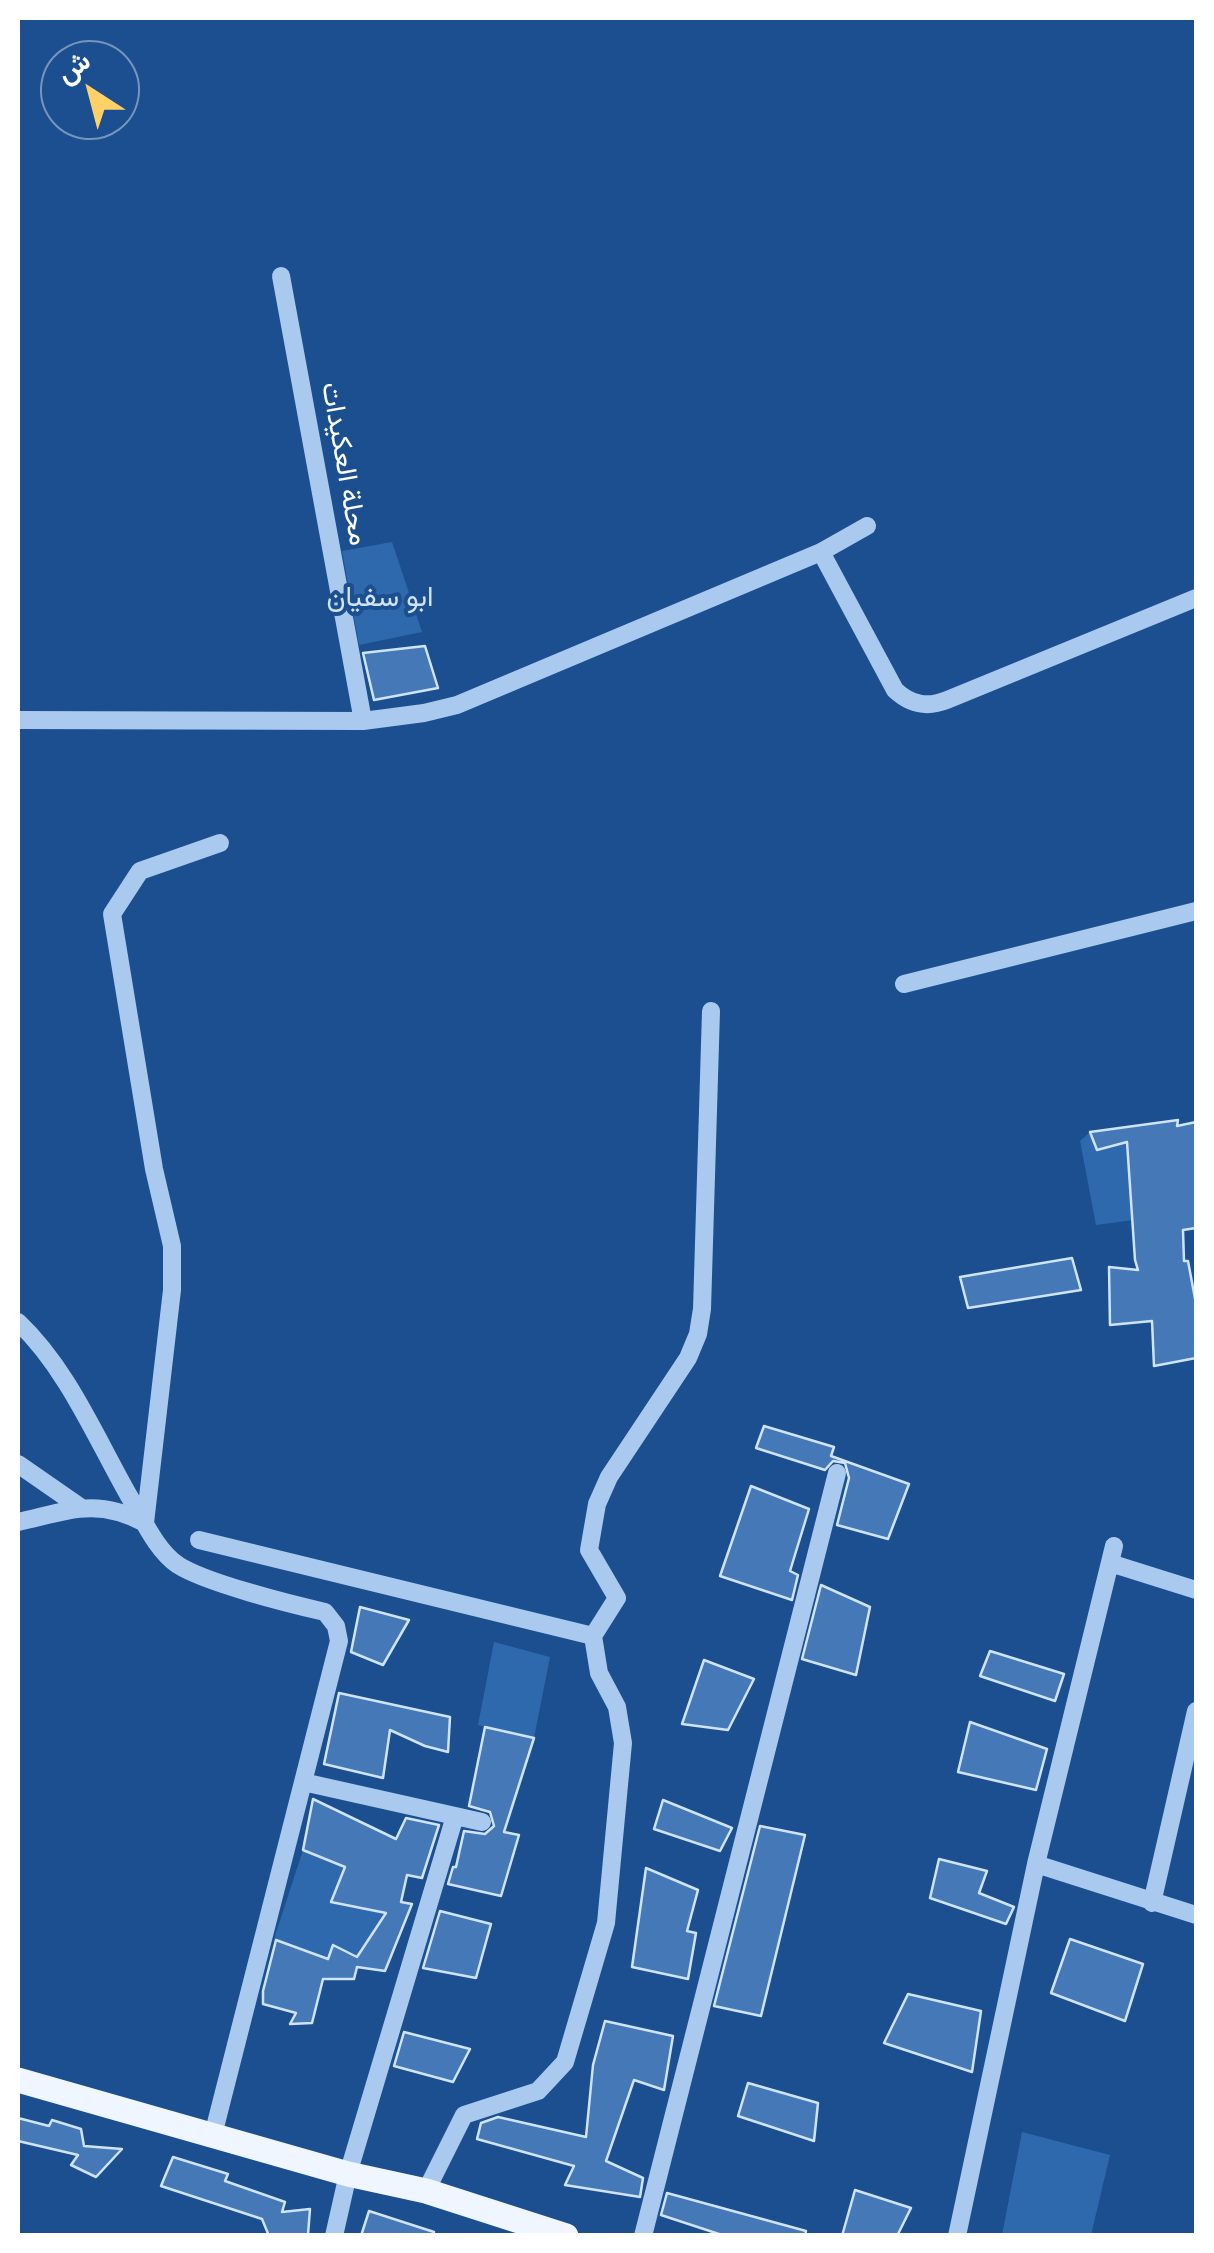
<!DOCTYPE html>
<html>
<head>
<meta charset="utf-8">
<style>
	body { margin:0 }
	#map { position:relative; width:1214px; height:2253px; overflow:hidden; background:#1b4f8f; font-family:"Nunito Sans",Vazirmatn,sans-serif }
	canvas { display:block }
	.frame { position:absolute; inset:0; border:20px solid #fff; pointer-events:none }
	.north { position:absolute; left:40px; top:40px; width:100px; height:100px; box-sizing:border-box; background:#1b4f8f; border:2px solid #7695bc; border-radius:50%; rotate:324deg; font-size:28px; font-weight:700; line-height:40px; text-align:center; color:#fff }
	.north::after { content:''; display:block; margin:auto; width:35px; height:45px; background:#ffd166; clip-path:polygon(50% 0,100% 100%,50% 72%,0 100%) }
</style>
</head>
<body>
<div id="map">
<canvas width="1214" height="2253"></canvas>
<div class="frame"></div>
<div class="north">ش</div>
</div>
<script>
const c = document.querySelector('canvas').getContext('2d');
c.lineJoin = 'round';
function paint(path, color) {
  c.fillStyle = color;
  c.fill(path, 'evenodd');
}
function trace(path, color, width, dash) {
  c.strokeStyle = color;
  c.lineWidth = width;
  c.lineCap = dash ? 'butt' : 'round';
  c.setLineDash(dash || []);
  c.stroke(path);
}
function drawText(font, color, halo, rows, align = 'center') {
  c.font = font + ' "Nunito Sans",Vazirmatn,sans-serif';
  c.lineWidth = 8;
  c.setLineDash([]);
  c.textBaseline = 'middle';
  c.strokeStyle = halo;
  c.fillStyle = color;
  for (const [text, x, y, turn = 0] of rows) {
    c.save();
    c.translate(x, y);
    c.rotate((+turn || 0) * Math.PI / 180);
    c.textAlign = isNaN(turn) ? turn : align;
    if (halo) c.strokeText(text, 0, 0);
    c.fillText(text, 0, 0);
    c.restore();
  }
}
paint(new Path2D(`
	M392,542L422,632L359,645L342,551Z
	M1090,1132L1097,1150L1127,1142L1129,1169L1173,1161L1133,1220L1096,1225L1080,1141Z
	M494,1642L550,1657L534,1738L478,1725Z
	M303,1850L345,1867L332,1902L385,1914L357,1957L333,1945L328,1959L274,1939Z
	M1022,2132L1110,2155L1091,2235H1002Z`), '#2e69ad');
const building = new Path2D(`
	M425,646L438,688L374,700L363,653Z
	M1178,1120L1177,1126L1196,1122V1228L1183,1230L1184,1261H1188L1196,1304V1358L1154,1366L1152,1321L1110,1325L1109,1267L1138,1270L1135,1260L1127,1142L1097,1150L1090,1132Z
	M1072,1258L1081,1290L968,1308L960,1277Z
	M764,1426L834,1447L831,1456L909,1484L888,1539L837,1525L849,1478L845,1463L833,1461L825,1470L756,1448Z
	M751,1486L809,1509L790,1571L798,1575L792,1600L720,1576Z
	M821,1585L870,1607L856,1675L802,1659Z
	M360,1607L409,1620L383,1665L351,1652Z
	M990,1651L1064,1674L1055,1701L980,1676Z
	M704,1660L754,1679L728,1730L682,1724Z
	M339,1693L450,1717L448,1752L425,1746L390,1730L383,1778L324,1764Z
	M970,1722L1047,1749L1036,1790L958,1772Z
	M485,1727L534,1738L504,1832L519,1835L501,1896L448,1884L453,1867H456L464,1831L485,1834L494,1826L490,1812L469,1806Z
	M313,1799L396,1839L406,1818L439,1825L422,1878L407,1875L401,1902L412,1904L385,1971L357,1967L354,1979H323L312,2023L290,2024L296,2013L263,2004V1991L276,1940L328,1959L333,1945L357,1957L386,1913L331,1902L345,1867L303,1850Z
	M663,1800L732,1828L720,1851L654,1829Z
	M760,1826L805,1835L761,2016L714,2006Z
	M939,1859L987,1871L979,1893L1014,1907L1006,1924L930,1898Z
	M646,1868L698,1890L687,1931L696,1933L688,1979L632,1967Z
	M440,1911L491,1924L476,1978L423,1968Z
	M1070,1939L1143,1964L1125,2021L1051,1993Z
	M908,1994L981,2011L972,2072L884,2043Z
	M605,2021L673,2036L664,2090L634,2080L606,2161L643,2178L640,2197L565,2185L574,2166L477,2139L481,2123L498,2117L586,2137L593,2065Z
	M404,2032L470,2049L453,2082L394,2066Z
	M748,2083L818,2103L814,2141L738,2116Z
	M18,2118L49,2126L52,2120L81,2129L84,2146L122,2149L96,2177L71,2165L78,2155L18,2141Z
	M173,2157L228,2174L225,2181L285,2202L282,2212L310,2209L308,2235L269,2236L262,2219L161,2186Z
	M855,2190L911,2208L897,2236H842Z
	M667,2193L806,2231L805,2236H725L661,2215Z
	M369,2211L434,2232L433,2236H361Z`);
paint(building, '#4478b7');
trace(building, '#cfe3fa', 2.5);
trace(new Path2D(`
	M281,276L363,721
	M821,552L895,690C911,705 927,708 947,700L1196,598
	M18,720L363,721L424,713L457,705L821,552L867,526
	M904,984L1196,911
	M18,1322C67,1368 96,1438 129,1496C143,1519 156,1550 178,1565C206,1583 290,1604 325,1612L336,1626L339,1641L213,2135
	M18,1464L80,1507
	M18,1522C68,1511 96,1497 145,1523L172,1290V1246L154,1169L112,914L140,871L220,843
	M199,1540L593,1636
	M1110,1563L1196,1590
	M303,1782L482,1822
	M1036,1864L1196,1915
	M1152,1903L1196,1711
	M426,2191L464,2115L538,2091L565,2062L606,1923L623,1743L617,1707L599,1673L593,1636L617,1598L589,1550L597,1504L609,1477L688,1358L698,1334L702,1309L711,1011
	M334,2236L348,2174L455,1816
	M643,2236L837,1473
	M957,2236L1036,1864L1114,1546`), '#a9c9ee', 18);
trace(new Path2D(`
	M18,2080L348,2174L426,2191L566,2236`), '#f0f6ff', 25);
drawText('28px', '#fff', '#1b4f8f', [
	["محلة العكيدات",343,464,80]
]);
drawText('28px', '#cfe3fa', '#1b4f8f', [
	["ابو سفيان",380,599]
]);
</script>
</body>
</html>
